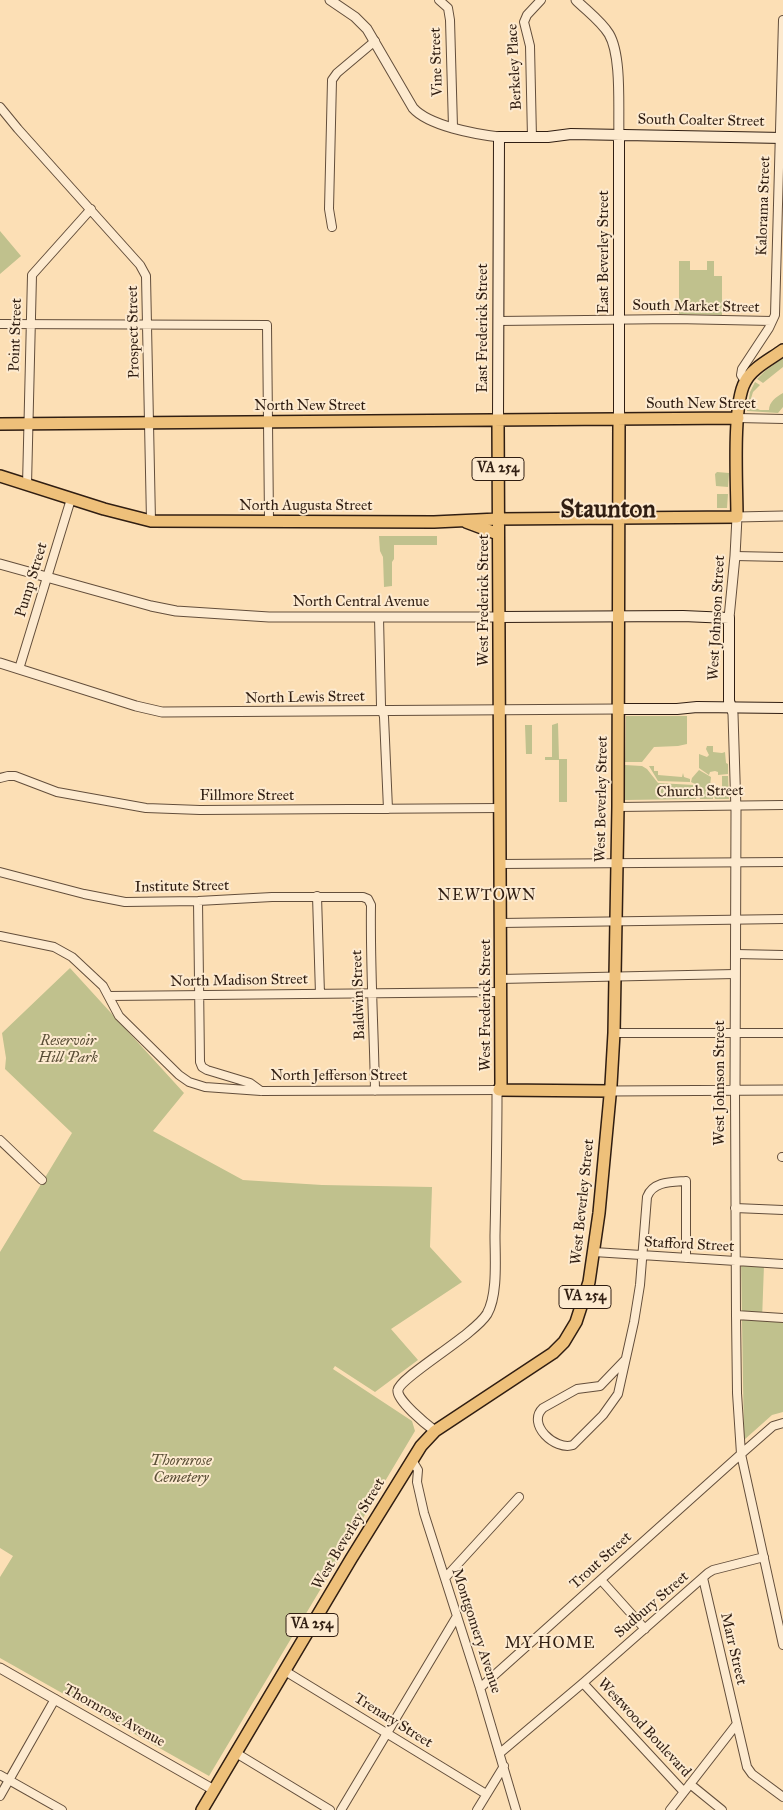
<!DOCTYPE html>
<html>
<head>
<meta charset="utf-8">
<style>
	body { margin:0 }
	canvas { display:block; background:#fcdfb5 }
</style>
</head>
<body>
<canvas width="783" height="1810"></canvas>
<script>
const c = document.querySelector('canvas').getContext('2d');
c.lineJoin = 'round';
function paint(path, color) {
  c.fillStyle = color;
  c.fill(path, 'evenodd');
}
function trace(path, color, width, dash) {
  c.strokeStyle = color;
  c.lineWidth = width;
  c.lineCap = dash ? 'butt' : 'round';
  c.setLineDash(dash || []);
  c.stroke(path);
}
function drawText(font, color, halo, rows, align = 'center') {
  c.font = font + ' "IM FELL Great Primer",serif';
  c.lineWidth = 4;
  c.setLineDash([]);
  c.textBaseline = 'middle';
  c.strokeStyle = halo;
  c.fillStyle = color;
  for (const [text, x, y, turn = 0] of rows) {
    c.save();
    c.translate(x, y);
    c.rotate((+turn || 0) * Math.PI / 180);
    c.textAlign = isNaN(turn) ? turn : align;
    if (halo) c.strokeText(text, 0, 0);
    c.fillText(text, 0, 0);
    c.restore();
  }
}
paint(new Path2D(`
	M0,231L21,256L0,274Z
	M679,261H690V270H707V261H714V276H722V315L679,314Z
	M783,358V367L763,383L757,379L765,371Z
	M755,382L760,385L753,392L749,405L760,410H769C769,402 776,397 783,393V407L778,413L747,411L750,392Z
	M717,472L729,473L728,487L716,486L715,474Z
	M717,494H728L727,508H717Z
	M379,536H437V545H394V559L392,562V586L384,587L383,557L380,551Z
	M626,716H687V744L678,746L654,747L642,762H625Z
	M558,723L559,759H567V802H559V760H545V757H552V725Z
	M525,725H532V754H526Z
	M707,746H713V752L722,753L719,754L725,752L726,763L728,764V774L718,775V772L715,771L710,772L709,775L699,768V754L707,757L709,755L706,749Z
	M625,765L642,766L647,769L658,783L694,785L697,789L696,799L625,800Z
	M649,766H654V771H658V775L682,777L683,773L684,777L690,779V782L658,781Z
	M699,770L711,777L709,795H713V799H700L697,785L691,782L692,778Z
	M722,776H728L729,799H715L714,795H722Z
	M70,968L184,1093L153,1131L243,1180L322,1185L432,1187L430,1247L462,1282L391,1329L418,1360L375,1392L335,1366L333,1369L412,1421L415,1431L209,1776L0,1658V1577L13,1556L0,1548V1252L72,1133L5,1069L6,1058L2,1033Z
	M741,1263L764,1265L762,1320L783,1321V1412L772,1415L744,1440Z`), '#c0c18d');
const minor = new Path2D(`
	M439,0L448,8L450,20L453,127
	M0,107L18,129L140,265L146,276L151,521
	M532,138L530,46L524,22L527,15L541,0
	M332,227L329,209L332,80L337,73L375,41
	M498,321L675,319L772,321
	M0,324L267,325L269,520
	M745,381L741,375L742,369L769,328L775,315L783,20
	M738,418L783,419
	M27,485L32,275L91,209
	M735,556L783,557
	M379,617L381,706L384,717L388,809
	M19,669L71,499
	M0,778L8,776H15L57,792L146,808L200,810L500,808
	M618,807L783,805
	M500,864L783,862
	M0,872L84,894L125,902L198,901L272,897H363L368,899L371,905C370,967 374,1029 375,1091
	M317,896L320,994
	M198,901L200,1062L202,1067L207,1070L250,1083L261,1091
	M501,923L783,919
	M0,936L54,947L72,957L103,986L119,1016L179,1075L189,1082L205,1087L261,1091L499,1090
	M736,954L783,955
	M500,979L735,974
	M109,996L500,992
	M614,1033H783
	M735,1090L736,1315L737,1393L741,1454L783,1645
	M0,1140L42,1180
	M782,1157H783
	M735,1208L783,1210
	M594,1252L783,1264
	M736,1315L783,1318
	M625,1360L600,1386L577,1389L543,1408C526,1424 555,1451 573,1445L603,1415L618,1394L634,1322L640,1285L647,1197C653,1181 672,1182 686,1181V1258
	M412,1460L418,1470L417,1482L424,1513L480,1688L516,1810
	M445,1578L519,1497
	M703,1578L747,1767L752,1774L783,1797
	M601,1580L645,1629
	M285,1671L486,1794
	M583,1683L684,1792
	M480,1688L741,1454L773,1426L783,1423
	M236,1753L330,1810
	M500,1753L583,1683L708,1573L713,1570L764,1557
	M0,1775L62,1810
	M690,1784L722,1810
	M0,1796L55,1699
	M341,1810L457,1616
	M477,1810L504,1766
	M670,1810L736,1725`);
const tertiary = new Path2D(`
	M330,0L355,17L367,29L413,108C429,126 475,134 499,137
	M576,0C587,11 601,21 609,34C622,56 618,109 619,135
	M0,564L151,606L176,611L269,617H499
	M729,618L735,556L737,517L783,516
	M0,663L136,706L162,712L618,709
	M731,707L733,714L736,811L735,1090
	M610,1091L783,1090
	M435,1431C427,1425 396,1400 398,1390C400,1377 474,1335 487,1314C498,1295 495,1258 495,1236C496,1189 497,1142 497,1095L499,1090
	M0,1668L214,1790`);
const secondary = new Path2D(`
	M619,135V419
	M498,420L499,137H548L571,134L783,138
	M499,617L683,616L729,618V701L731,707
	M618,709H677L697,707L783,708`);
const primary = new Path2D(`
	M498,420L501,1085L499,1090L610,1091
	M0,424L738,418
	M0,476L104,509L151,521L434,522L498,519L737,517C737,487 732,405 745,382C752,368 771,359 783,350
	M466,522L498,534
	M202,1810L351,1559L421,1446L435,1431L553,1353L564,1342L576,1322L589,1282L599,1213L611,1085L614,1033L618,807L619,419`);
trace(minor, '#634e3b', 10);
trace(tertiary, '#634e3b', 11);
trace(secondary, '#301e12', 12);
trace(primary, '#301e12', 14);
trace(minor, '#fdeacf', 8);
trace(tertiary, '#fdeacf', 9);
trace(secondary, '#fdeacf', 10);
trace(primary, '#eec07a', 11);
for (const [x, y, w] of [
	[498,469,52],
	[585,1297,52],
	[312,1625,52]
]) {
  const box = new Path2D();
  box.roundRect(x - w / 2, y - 11.5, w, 23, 4);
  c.fillStyle = '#fdeacf';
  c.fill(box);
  trace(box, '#301e12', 1);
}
drawText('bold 14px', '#301e12', null, [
	["VA 254",498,469],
	["VA 254",585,1297],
	["VA 254",312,1625]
]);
drawText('15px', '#301e12', '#fdeacf', [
	["Vine Street",437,62,-92],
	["Berkeley Place",515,67,-93],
	["South Coalter Street",701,121,1],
	["Kalorama Street",764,206,-88],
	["East Beverley Street",604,252,-90],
	["South Market Street",696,307,1],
	["East Frederick Street",483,328,-90],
	["Prospect Street",134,332,-91],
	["Point Street",16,335,-88],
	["South New Street",701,404],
	["North New Street",310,406],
	["North Augusta Street",306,506],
	["Pump Street",32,580,-73],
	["West Frederick Street",484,600,-90],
	["North Central Avenue",361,602],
	["West Johnson Street",717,618,-87],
	["North Lewis Street",305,698,-1],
	["Church Street",700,792,-1],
	["Fillmore Street",247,796],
	["West Beverley Street",602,799,-89],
	["Institute Street",182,887,-1],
	["North Madison Street",239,981,-1],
	["Baldwin Street",359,995,-92],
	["West Frederick Street",486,1005,-90],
	["North Jefferson Street",339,1076],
	["West Johnson Street",720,1083,-90],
	["West Beverley Street",583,1202,-84],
	["Stafford Street",689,1245,3],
	["West Beverley Street",349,1534,-59],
	["Trout Street",601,1561,-42],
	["Sudbury Street",652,1605,-41],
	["Montgomery Avenue",476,1631,72],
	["Marr Street",733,1649,77],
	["Thornrose Avenue",114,1716,29],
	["Trenary Street",393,1721,32],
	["Westwood Boulevard",644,1728,47]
]);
drawText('italic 15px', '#5b4f37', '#fdeacf', [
	["Reservoir",68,1041],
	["Hill Park",68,1058],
	["Thornrose",181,1461],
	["Cemetery",181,1478]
]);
c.letterSpacing = '1px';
drawText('16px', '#301e12', '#fdeacf', [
	["NEWTOWN",487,896],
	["MY HOME",550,1644]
]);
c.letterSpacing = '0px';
drawText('bold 25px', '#301e12', '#fdeacf', [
	["Staunton",608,511]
]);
</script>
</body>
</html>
